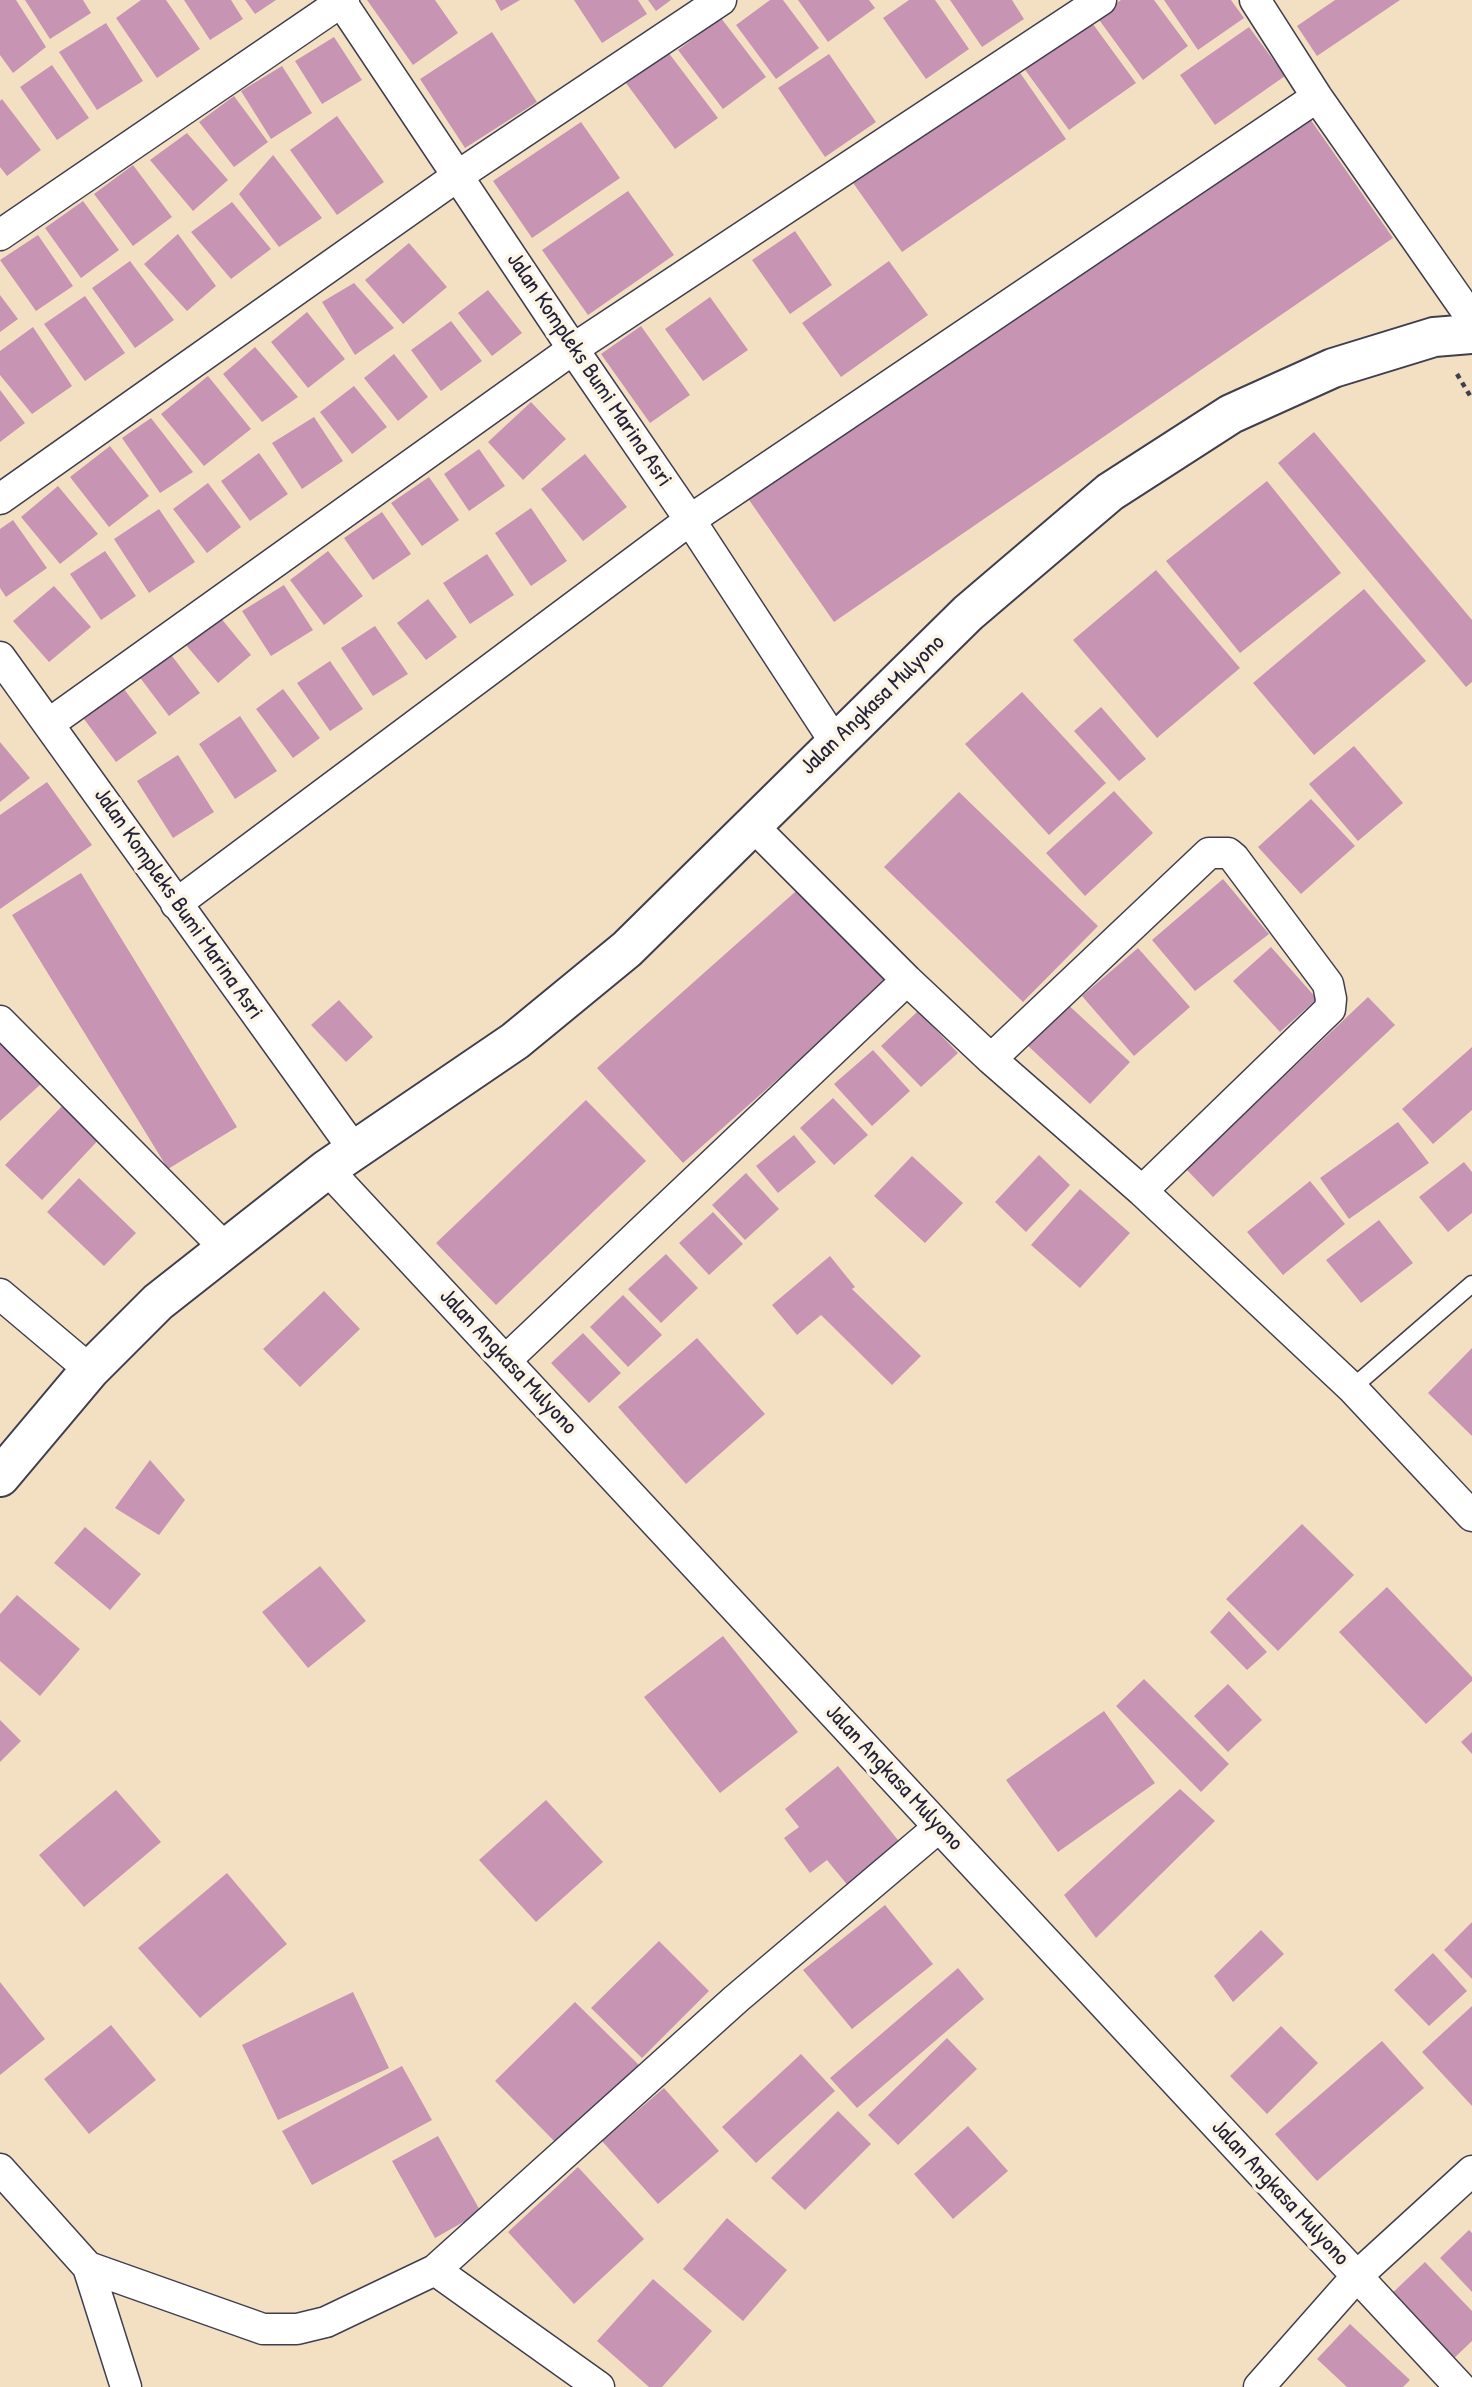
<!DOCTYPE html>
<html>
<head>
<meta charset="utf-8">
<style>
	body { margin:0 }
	canvas { display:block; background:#f3e0c2 }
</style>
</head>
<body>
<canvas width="1472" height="2387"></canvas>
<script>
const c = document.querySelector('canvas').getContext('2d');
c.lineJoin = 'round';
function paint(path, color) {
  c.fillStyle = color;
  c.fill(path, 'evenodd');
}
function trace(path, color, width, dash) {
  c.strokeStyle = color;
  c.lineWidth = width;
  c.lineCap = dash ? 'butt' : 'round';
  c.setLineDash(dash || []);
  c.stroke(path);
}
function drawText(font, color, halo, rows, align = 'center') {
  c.font = font + ' "Patrick Hand",sans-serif';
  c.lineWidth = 7;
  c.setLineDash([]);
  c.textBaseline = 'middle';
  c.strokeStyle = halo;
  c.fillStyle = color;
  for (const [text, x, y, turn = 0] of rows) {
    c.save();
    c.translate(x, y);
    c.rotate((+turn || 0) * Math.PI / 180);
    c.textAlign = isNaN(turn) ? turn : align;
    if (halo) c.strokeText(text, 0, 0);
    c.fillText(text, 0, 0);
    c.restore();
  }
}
paint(new Path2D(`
	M0,0H16L46,47L13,73L0,55Z
	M25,0H83L91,13L50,39Z
	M141,0H166L200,49L157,78L116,18Z
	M184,0H231L243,19L210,40Z
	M245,0H276L255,14Z
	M367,0H435L458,33L413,65Z
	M495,0H520L501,11Z
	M574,0H638L647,14L602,43Z
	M648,0H671L656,11Z
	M770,0H783L819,48L776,79L736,25Z
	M798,0H869L875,8L828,42Z
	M909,0H935L969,49L926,79L883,18Z
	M950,0H1012L1024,19L982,47Z
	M1121,0H1154L1188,46L1143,80L1097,17Z
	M1164,0H1231L1244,18L1198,50Z
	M1335,0H1400L1317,56L1297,26Z
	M721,18L766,77L723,109L678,50Z
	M1090,20L1136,83L1069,130L1023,67Z
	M106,23L143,81L97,110L59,52Z
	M1249,27L1285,76L1215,125L1180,75Z
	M492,32L537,102L465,148L420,79Z
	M334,37L362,80L322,104L295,61Z
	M668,52L718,118L675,149L626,83Z
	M829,54L876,122L825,157L778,88Z
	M52,65L89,118L57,140L20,87Z
	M282,66L312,113L271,139L241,91Z
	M1016,67L1066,139L902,252L851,180Z
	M234,96L268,142L234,167L199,122Z
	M2,99L41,150L7,176L0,167V101Z
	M1306,113L1393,238L834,622L747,497Z
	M337,116L384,182L337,215L290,150Z
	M581,122L620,178L532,238L493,181Z
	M187,133L228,180L193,211L150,160Z
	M273,155L322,218L279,247L239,194Z
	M133,165L172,217L133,246L94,194Z
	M628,191L674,255L588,315L542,250Z
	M83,201L119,250L81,278L45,228Z
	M232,202L271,249L231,279L191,232Z
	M795,231L832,285L790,314L752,260Z
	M178,234L216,286L187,311L144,264Z
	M38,235L73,286L36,311L0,260Z
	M409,243L447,287L403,324L365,280Z
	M130,261L174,320L135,348L92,288Z
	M889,261L928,315L841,377L802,323Z
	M354,283L394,328L355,355L322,302Z
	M488,290L522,333L492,356L458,313Z
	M0,295L18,319L0,332Z
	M85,296L125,353L85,381L44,324Z
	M710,297L748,350L703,381L665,329Z
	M307,312L345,359L308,388L271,342Z
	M451,321L482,361L441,391L411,350Z
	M641,326L690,395L650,423L601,354Z
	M33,327L72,386L32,414L0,375V351Z
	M255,347L298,397L262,422L223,374Z
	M394,354L428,397L398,421L364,378Z
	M208,376L251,429L204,466L161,414Z
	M354,386L387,427L352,454L320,412Z
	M0,390L25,423L0,442Z
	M531,402L566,439L523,480L488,442Z
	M314,417L343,461L302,489L272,443Z
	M151,418L193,472L160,493L122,438Z
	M1314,432L1472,620V682L1466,687L1278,463Z
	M110,446L149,496L109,527L70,477Z
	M479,449L505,486L469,511L444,474Z
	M259,453L288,494L250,521L221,481Z
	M585,454L627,507L583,541L541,489Z
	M429,477L459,520L422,546L391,503Z
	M1267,481L1341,573L1240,653L1166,561Z
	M208,483L241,527L207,553L173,509Z
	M58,486L98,534L60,564L21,517Z
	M531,508L567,561L531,586L495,533Z
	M159,509L195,562L149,593L114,539Z
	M382,512L411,554L373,580L344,538Z
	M13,520L47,568L6,597L0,588V529Z
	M105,551L136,596L101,620L70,574Z
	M328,551L363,596L324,625L290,580Z
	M487,554L514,595L470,624L443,583Z
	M1156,570L1240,668L1157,738L1073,640Z
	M284,585L313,630L271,656L242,611Z
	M54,586L91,627L49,662L13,621Z
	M1364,589L1426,661L1314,755L1253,683Z
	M428,599L457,637L426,660L397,623Z
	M220,617L251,655L218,683L186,645Z
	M375,626L408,674L373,696L341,648Z
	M166,648L200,693L169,716L135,671Z
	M330,661L363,709L330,731L297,683Z
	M124,689L157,733L116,762L84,719Z
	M283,689L320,738L293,758L256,709Z
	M1022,692L1106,783L1049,835L965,744Z
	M1101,707L1146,759L1119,781L1074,731Z
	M240,716L277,771L235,799L199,744Z
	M0,742L30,778L0,802Z
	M1354,746L1403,803L1358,841L1309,784Z
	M178,755L214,812L173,838L137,781Z
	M47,782L92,845L0,909V815Z
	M1114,791L1153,833L1085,896L1046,853Z
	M959,792L1098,926L1023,1002L884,867Z
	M1311,799L1355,846L1301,894L1258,847Z
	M81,873L237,1127L168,1169L12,915Z
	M1223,879L1269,934L1195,991L1152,940Z
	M804,884L890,980L683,1163L597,1068Z
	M1271,947L1317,999L1280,1032L1233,981Z
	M1138,948L1190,1007L1134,1056L1082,996Z
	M1368,997L1395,1025L1213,1197L1186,1169Z
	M339,1000L373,1037L346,1062L311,1025Z
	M1064,1001L1130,1062L1090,1104L1025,1043Z
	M918,1011L958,1053L921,1087L881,1046Z
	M0,1039L41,1084L0,1121Z
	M1472,1047V1110L1433,1144L1402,1109Z
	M873,1050L910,1091L872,1126L834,1084Z
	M833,1098L868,1135L834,1165L800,1128Z
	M68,1100L104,1134L42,1200L5,1165Z
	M586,1100L646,1161L496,1305L436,1243Z
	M1398,1122L1429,1163L1349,1219L1320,1178Z
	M794,1135L816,1162L778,1193L756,1166Z
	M1039,1155L1070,1185L1026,1232L995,1202Z
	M912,1156L963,1203L925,1243L874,1196Z
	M1464,1162L1472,1172V1213L1448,1232L1419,1197Z
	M746,1173L779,1209L745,1240L712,1205Z
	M79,1178L136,1233L104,1266L47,1212Z
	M1310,1181L1345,1224L1283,1275L1247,1232Z
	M1080,1189L1130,1233L1080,1288L1031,1245Z
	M713,1212L743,1244L709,1275L679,1243Z
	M1379,1220L1413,1263L1361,1303L1326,1260Z
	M666,1254L698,1288L661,1323L628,1289Z
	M830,1256L855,1287L852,1289L921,1356L892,1385L821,1315L797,1335L772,1305Z
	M324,1291L360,1329L300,1387L263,1349Z
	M623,1295L662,1335L628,1367L590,1327Z
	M583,1333L621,1373L589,1403L551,1363Z
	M697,1338L765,1414L686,1484L618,1407Z
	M1472,1348V1436L1428,1393Z
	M150,1460L185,1500L159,1535L115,1508Z
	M1302,1524L1354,1575L1278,1651L1226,1599Z
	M85,1527L141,1574L110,1610L54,1563Z
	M320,1566L366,1621L308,1668L262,1612Z
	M1387,1587L1472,1677V1681L1426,1724L1339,1632Z
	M17,1595L80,1649L40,1696L0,1661V1614Z
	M1229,1611L1267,1652L1247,1670L1210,1632Z
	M723,1636L798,1732L720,1793L644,1697Z
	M1144,1679L1229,1764L1201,1792L1116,1706Z
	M1228,1684L1262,1720L1228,1752L1194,1716Z
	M1104,1711L1155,1783L1058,1852L1006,1780Z
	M0,1720L21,1741L0,1762Z
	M1472,1732V1754L1461,1742Z
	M838,1766L902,1845L849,1887L827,1860L810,1873L784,1838L799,1827L785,1809Z
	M1180,1789L1215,1821L1096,1938L1064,1895Z
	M116,1790L161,1842L84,1907L39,1855Z
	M546,1800L603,1862L536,1922L479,1860Z
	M227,1873L287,1944L200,2018L138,1948Z
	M885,1905L933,1964L852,2029L803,1970Z
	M1472,1922V1979L1444,1950Z
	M1261,1930L1284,1954L1233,2002L1214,1976Z
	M659,1941L709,1991L642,2058L591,2008Z
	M1433,1953L1467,1991L1429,2026L1394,1990Z
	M958,1968L984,1999L857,2108L830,2078Z
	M0,1982L45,2039L0,2075Z
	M353,1992L389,2068L278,2120L242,2045Z
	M575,2002L639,2065L558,2145L495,2081Z
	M1472,2006V2106L1422,2052Z
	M111,2025L156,2080L89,2134L44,2079Z
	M1281,2026L1318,2063L1267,2114L1230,2076Z
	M947,2038L977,2069L898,2145L868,2115Z
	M1382,2041L1424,2088L1317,2181L1275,2134Z
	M801,2054L835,2091L756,2163L722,2127Z
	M402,2066L432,2120L312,2185L282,2131Z
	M664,2088L719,2151L658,2204L602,2141Z
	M838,2111L871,2144L805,2210L771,2178Z
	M968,2126L1008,2171L953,2219L914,2174Z
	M438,2136L481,2212L435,2238L392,2161Z
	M578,2167L644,2239L574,2304L508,2232Z
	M727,2218L787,2270L743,2321L683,2269Z
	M1469,2230L1472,2233V2292L1440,2258Z
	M1425,2262L1472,2311V2341L1450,2362L1388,2297Z
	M653,2279L712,2331L662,2387H649L597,2341Z
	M1350,2324L1410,2380L1403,2387H1347L1317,2359Z`), '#c795b3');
const service = new Path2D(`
	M1352,1388L1472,1284`);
const minor = new Path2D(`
	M340,0L573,349L690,520L835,742
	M1255,0L1317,97L1472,319
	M0,235L344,0
	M0,499L459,175L721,0
	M0,657L355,1151
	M50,723L573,349L1101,0
	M751,824L907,980L991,1059L1142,1191L1352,1388L1472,1516
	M176,904L690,520L1317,97
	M0,1021L227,1250
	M991,1059L1209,853H1228L1234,858L1328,984L1331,999L1330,1009L1142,1191
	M327,1169L1460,2387
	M0,1294L90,1370
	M506,1360L907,980
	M0,2169L88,2267L126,2387
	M88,2267L263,2329H297L326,2322L435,2270L736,1999L939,1827
	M435,2270L599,2387
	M1259,2387L1357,2276L1472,2171`);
const secondary = new Path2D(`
	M0,1477L90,1370L158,1302L327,1169L515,1041L627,949L968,613L1110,492L1231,414L1333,368L1434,337L1472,334`);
trace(service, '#413e4f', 19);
trace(minor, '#413e4f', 33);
trace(secondary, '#413e4f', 42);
trace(new Path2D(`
	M1457,374L1472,399`), '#413e4f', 4.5, [5, 5]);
trace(service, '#fff', 16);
trace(minor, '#fff', 30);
trace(secondary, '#fff', 38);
drawText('23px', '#22223b', '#fcf5e5', [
	["Jalan Kompleks Bumi Marina Asri",589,370,56],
	["Jalan Angkasa Mulyono",873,705,-44],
	["Jalan Kompleks Bumi Marina Asri",178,904,55],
	["Jalan Angkasa Mulyono",508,1362,47],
	["Jalan Angkasa Mulyono",894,1778,47],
	["Jalan Angkasa Mulyono",1280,2193,47]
]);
</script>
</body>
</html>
